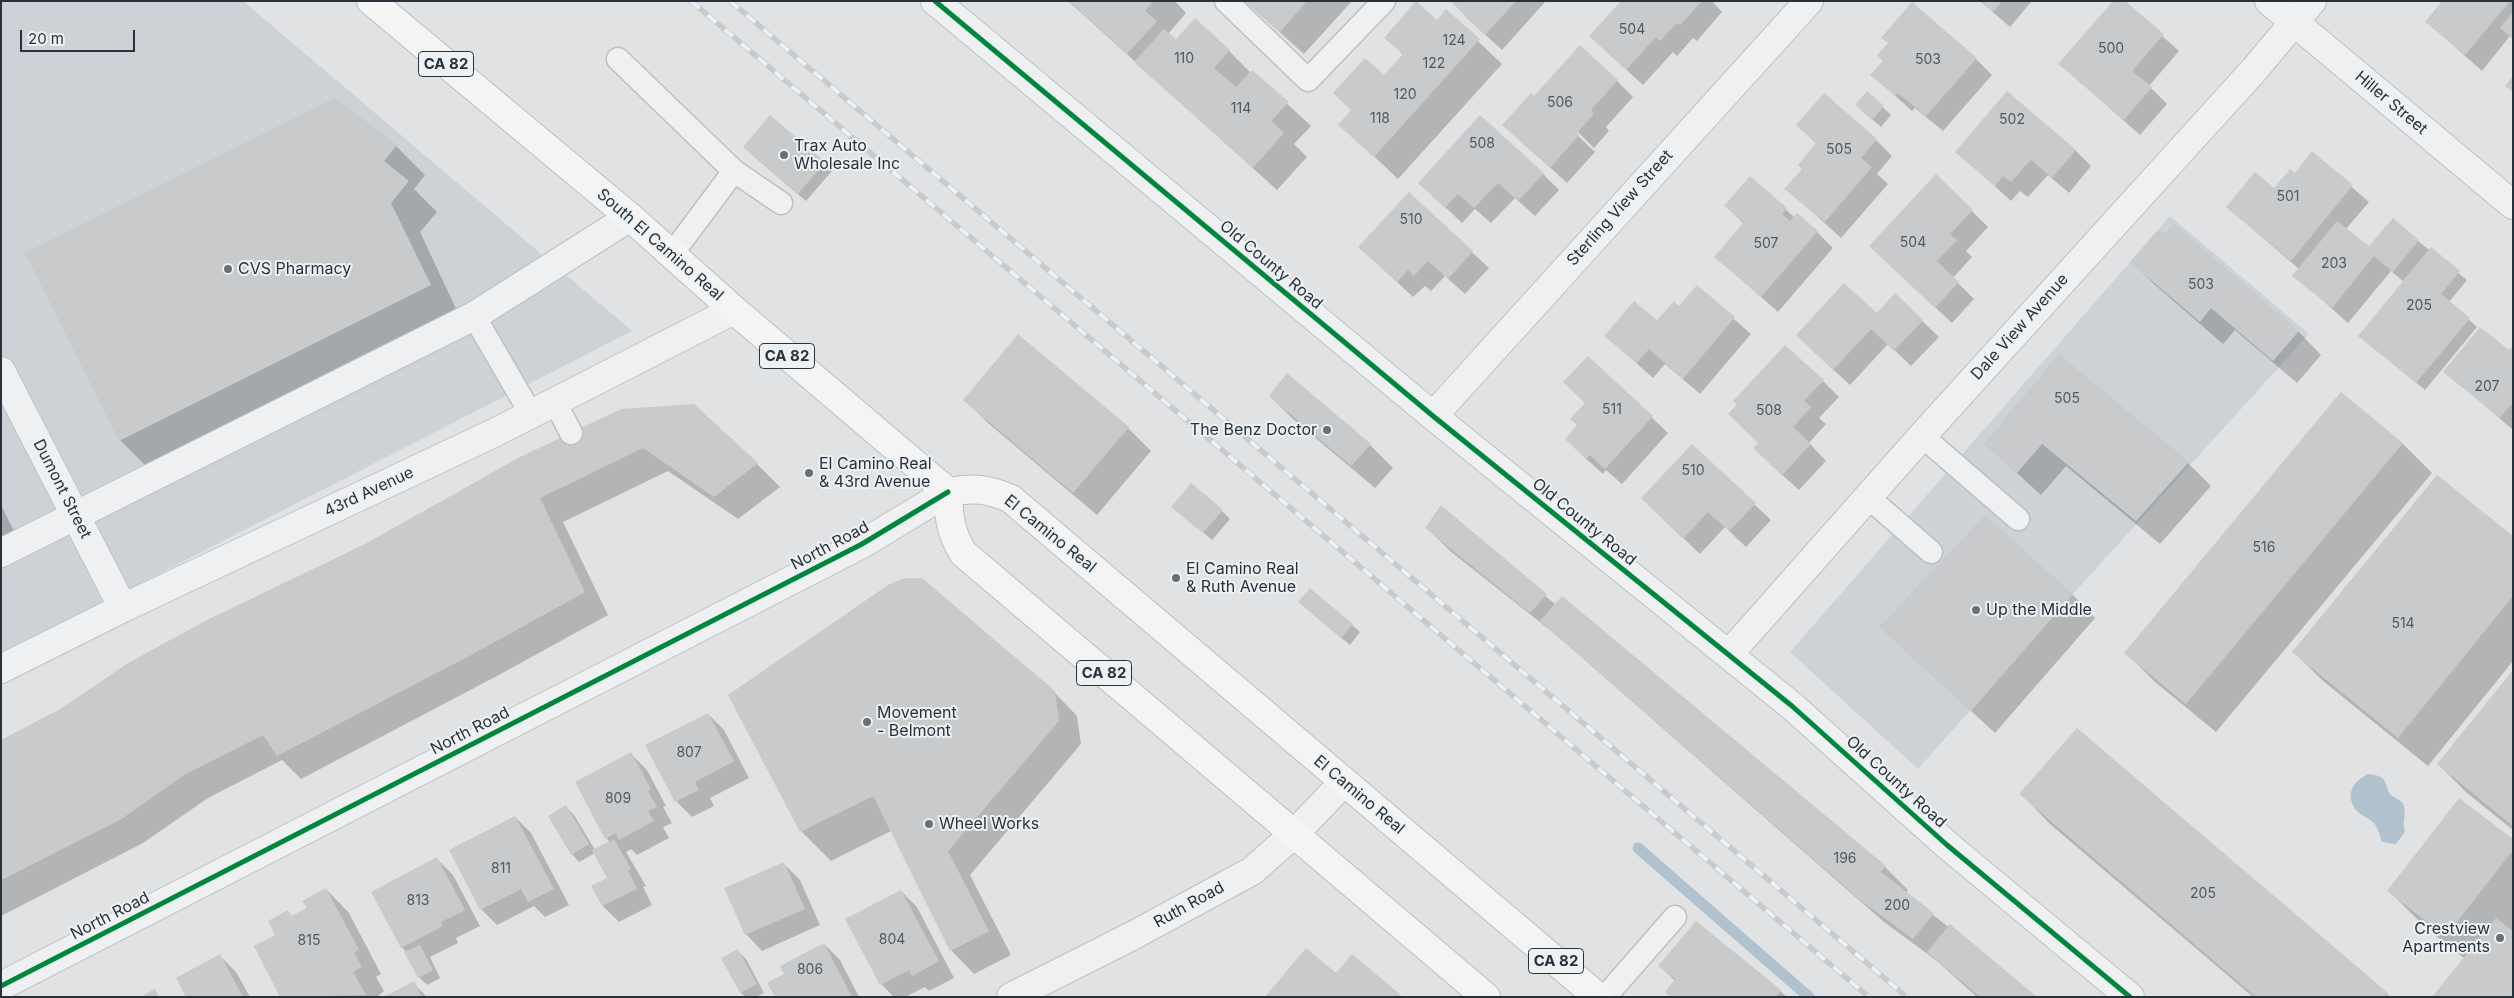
<!DOCTYPE html>
<html>
<head>
<meta charset="utf-8">
<style>
	body { margin:0 }
	#map { position:relative; width:2514px; height:998px; overflow:hidden; background:#e0e2e4; font-family:Inter,sans-serif }
	canvas { display:block }
	.frame { position:absolute; inset:0; border:2px solid #28323c; pointer-events:none }
	.scale { position:absolute; left:20px; top:30px; width:115px; height:22px; box-sizing:border-box; border:2px solid #28323c; border-top:0; padding-left:6px; font-size:15px; line-height:18px; white-space:nowrap; color:#28323c; -webkit-text-stroke:4px #edf1f4; paint-order:stroke }
</style>
</head>
<body>
<div id="map">
<canvas width="2514" height="998"></canvas>
<div class="frame"></div>
<div class="scale">20 m</div>
</div>
<script>
const c = document.querySelector('canvas').getContext('2d');
c.lineJoin = 'round';
function paint(path, color) {
  c.fillStyle = color;
  c.fill(path, 'evenodd');
}
function trace(path, color, width, dash) {
  c.strokeStyle = color;
  c.lineWidth = width;
  c.lineCap = dash ? 'butt' : 'round';
  c.setLineDash(dash || []);
  c.stroke(path);
}
function drawText(font, color, halo, rows, align = 'center') {
  c.font = font + ' Inter,sans-serif';
  c.lineWidth = 4;
  c.setLineDash([]);
  c.textBaseline = 'middle';
  c.strokeStyle = halo;
  c.fillStyle = color;
  for (const [text, x, y, turn = 0] of rows) {
    c.save();
    c.translate(x, y);
    c.rotate((+turn || 0) * Math.PI / 180);
    c.textAlign = isNaN(turn) ? turn : align;
    if (halo) c.strokeText(text, 0, 0);
    c.fillText(text, 0, 0);
    c.restore();
  }
}
paint(new Path2D(`
	M1,1H243L632,331L1,655Z
	M2170,216L2309,334L2073,594L1918,769L1790,652Z`), '#ced2d7');
paint(new Path2D(`
	M2368,774C2388,776 2383,781 2390,794C2394,799 2403,799 2404,807C2406,816 2402,823 2405,832L2396,844L2382,842C2380,836 2378,828 2374,823C2369,818 2360,815 2355,809C2345,793 2354,781 2368,774Z`), '#afc2ce');
paint(new Path2D(`
	M1068,1H1175L1186,13L1168,34L1176,41L1229,51L1251,73L1252,71L1311,126L1294,144L1307,157L1277,190Z
	M1245,1H1352L1304,54Z
	M1452,1H1546L1502,50L1467,18Z
	M1622,1H1712L1722,12L1697,41L1693,38L1677,56L1673,52L1643,85L1607,52Z
	M1980,1H2032L2010,27Z
	M2123,1L2179,51L2149,86L2167,104L2140,135L2060,64Z
	M2444,1H2513V39L2510,36L2482,71L2427,22Z
	M1446,11L1502,64L1398,179L1340,124L1403,55L1386,37L1437,21Z
	M1976,59L1992,75L1943,131L1915,108L1912,111L1872,75Z
	M1617,81L1633,97L1606,127L1609,131L1594,148L1576,130L1574,132L1595,152L1567,183L1504,125L1534,98Z
	M1867,93L1891,115L1881,127L1856,105Z
	M1797,125L1876,140L1892,156L1877,174L1888,184L1841,238L1786,188L1803,169L1817,144Z
	M396,146L425,175L414,189L437,212L420,232L459,315L149,469L120,440Z
	M2075,150L2091,166L2069,193L2048,175L2028,197L2020,191L2011,201L1957,152Z
	M2312,153L2369,202L2346,229L2369,248L2418,241L2467,280L2449,302L2477,327L2425,390L2360,336L2404,282L2391,271L2348,323L2294,275L2299,269L2227,207L2274,190L2295,174Z
	M752,155L824,163L832,171L806,201Z
	M1543,174L1559,190L1535,216L1515,198L1491,223L1475,209L1462,223L1420,183Z
	M1750,178L1794,217L1817,232L1833,248L1778,312L1716,257L1744,224L1726,206Z
	M1409,194L1489,268L1465,294L1445,276L1431,291L1425,286L1413,297L1360,247Z
	M1972,211L1988,227L1966,251L1972,257L1953,278L1974,299L1952,323L1887,262Z
	M2132,262L2298,331L2321,355L2297,383L2235,330L2223,344L2155,285Z
	M1697,287L1751,334L1700,394L1665,364L1653,378L1606,336L1657,322L1679,308Z
	M1895,295L1939,337L1911,366L1888,344L1850,385L1813,351L1877,315Z
	M1019,336L1128,428L1151,451L1097,515L988,423L965,400Z
	M2513,348V430L2445,371L2510,352Z
	M2059,355L2188,463L2211,486L2160,544L2066,466L2041,495L1985,444Z
	M1588,357L1668,433L1622,484L1606,470L1603,474L1582,455L1578,426L1586,403Z
	M1823,381L1839,397L1819,418L1826,424L1809,443L1826,461L1799,490L1770,464L1759,443Z
	M2341,394L2403,444L2432,473L2216,732L2155,682L2126,653Z
	M1270,396L1370,445L1393,468L1375,488L1293,419Z
	M622,410L757,464L780,487L738,519L668,471L563,522L608,615L497,676L301,779L282,760L208,798L143,843L1,916V742Z
	M1692,446L1771,520L1746,547L1725,527L1700,554L1658,514Z
	M1,505L18,539L1,548Z
	M1441,507L1556,605L1885,867L1908,890L1906,893L2035,997H1977L1937,961L1884,922L1555,634L1450,551L1427,528Z
	M1222,511L1230,519L1212,540L1181,514Z
	M2513,537V661L2428,766L2323,681L2294,652Z
	M2072,594L2095,618L1995,733L1880,627Z
	M1308,610L1352,625L1360,632L1350,645Z
	M2513,672V830L2467,793L2438,764Z
	M1054,692L1077,716L1081,744L970,875L1011,955L974,974L951,950L891,831L831,861L801,831L730,696Z
	M708,714L724,730L749,778L710,798L714,806L692,817L676,801Z
	M631,754L647,770L666,806L663,807L672,823L663,827L669,838L637,855L631,849L626,852L646,886L643,887L652,905L619,922L603,906L593,886L608,879L595,853L579,862L572,854L566,807L574,815L595,850L610,842L606,838Z
	M2021,794L2387,994L2390,997H2253L2050,824Z
	M515,817L531,833L569,905L545,917L534,906L497,925L481,909Z
	M2513,841V997L2426,928L2389,891Z
	M437,859L453,875L480,926L456,938L458,943L430,957L440,978L427,985L419,977L407,953L402,947Z
	M784,864L800,880L820,925L762,951L746,934L726,889Z
	M326,889L349,913L381,974L376,977L384,991L377,997H282L277,936L288,912L293,917L308,908Z
	M901,891L917,907L954,978L929,991L925,987L905,997H894L881,984L847,920Z
	M824,944L840,960L859,997H776L786,974Z
	M738,951L746,959L764,993L756,997H745L741,993L723,959Z
	M220,956L236,972L250,997H187Z
	M1660,966L1780,991L1787,997H1671L1675,981Z
	M413,983L427,997H387Z`), '#0003');
trace(new Path2D(`
	M1638,848L1809,997`), '#afc2ce', 11);
paint(new Path2D(`
	M1069,1H1153L1145,11L1157,21L1127,54Z
	M1246,1H1307L1280,32Z
	M1416,1L1437,20L1446,9L1480,39L1374,157L1338,125L1351,110L1333,93L1365,58L1384,75L1403,54L1384,38Z
	M1450,1H1516L1485,35Z
	M1621,1H1702L1680,25L1677,23L1660,41L1656,37L1626,70L1589,36Z
	M1981,1H2002L1993,12Z
	M2113,1H2125L2164,34L2132,71L2152,87L2124,120L2058,64Z
	M2442,1H2510L2465,55L2425,22Z
	M1912,2L1977,58L1926,116L1898,93L1895,96L1870,75L1883,61L1877,55L1888,43L1881,38Z
	M2513,12V39L2500,28Z
	M1195,18L1230,50L1214,68L1236,87L1252,70L1289,102L1271,121L1284,133L1253,168L1134,62L1164,29L1176,39Z
	M1580,45L1618,80L1591,110L1594,114L1577,133L1579,135L1550,168L1502,125L1531,93L1534,96Z
	M2513,76V92L2505,86Z
	M1867,91L1884,106L1872,120L1855,105Z
	M2007,91L2076,150L2052,178L2031,160L2011,182L2003,176L1995,186L1955,152Z
	M1824,93L1877,139L1861,158L1872,167L1825,222L1784,189L1802,169L1798,165L1816,143L1796,125Z
	M335,98L397,145L384,161L409,181L391,203L431,285L119,441L25,253Z
	M770,115L825,162L798,194L743,147Z
	M1480,115L1544,173L1518,201L1498,183L1474,208L1458,194L1445,208L1418,183Z
	M2312,151L2353,185L2291,261L2226,207L2255,172L2274,188L2290,169L2295,173Z
	M1936,174L1973,210L1950,234L1957,240L1937,261L1959,282L1935,308L1869,246Z
	M1750,176L1787,208L1782,214L1790,221L1797,213L1818,231L1761,297L1714,257L1744,222L1724,206Z
	M1409,192L1473,251L1448,279L1428,261L1414,276L1408,270L1397,282L1358,247Z
	M2393,218L2419,240L2393,272L2374,256L2332,308L2292,276L2337,221L2369,246Z
	M2174,224L2299,331L2273,361L2211,308L2200,322L2130,262L2159,229L2165,234Z
	M2431,247L2460,271L2441,294L2470,318L2416,383L2358,336Z
	M1844,283L1877,313L1895,293L1923,320L1894,351L1871,329L1833,370L1796,335Z
	M1697,285L1735,317L1683,379L1649,349L1637,363L1604,336L1634,301L1657,320L1674,301L1679,306Z
	M2480,327L2509,350L2513,346V402L2500,418L2443,372Z
	M1018,334L1129,427L1073,493L963,400Z
	M1785,345L1824,380L1804,401L1811,407L1793,427L1811,444L1782,475L1753,448L1758,443L1728,414L1737,404L1733,401Z
	M2059,354L2189,462L2136,521L2042,444L2017,473L1984,444Z
	M1588,356L1653,416L1605,469L1590,455L1586,459L1565,439L1577,425L1570,419L1585,403L1563,382Z
	M1287,373L1371,444L1351,466L1269,396Z
	M2341,392L2403,443L2186,704L2124,653Z
	M694,404L758,463L714,497L643,448L540,498L585,592L473,654L277,756L263,735L184,775L120,820L1,880V740L62,708L128,663L207,620L365,544L520,457L621,409Z
	M1692,444L1756,503L1729,531L1708,512L1683,539L1641,498Z
	M2437,475L2513,536V596L2398,738L2292,652Z
	M1191,483L1223,510L1203,533L1171,507Z
	M1441,505L1547,594L1530,613L1425,528Z
	M1985,515L2073,594L1971,711L1879,627Z
	M904,578H922L1055,691L1059,721L948,851L989,931L950,951L873,796L800,832L728,695L888,585Z
	M1310,588L1353,624L1341,638L1298,602Z
	M1562,596L1886,866L1881,872L1934,913L1913,939L1859,899L1540,621Z
	M2513,670V826L2437,764Z
	M708,713L734,761L695,782L699,790L675,802L645,745Z
	M2077,728L2388,993L2384,997H2256L2019,794Z
	M631,752L651,789L648,791L657,807L648,811L654,821L619,840L616,833L605,839L575,782Z
	M2459,798L2513,839V850L2446,936L2387,891Z
	M566,805L589,844L571,855L548,816Z
	M515,816L554,889L528,902L521,889L480,910L449,850Z
	M614,839L631,869L628,871L637,889L602,906L591,886L607,878L592,850Z
	M437,857L465,910L441,922L443,926L401,948L371,892Z
	M784,862L805,909L745,935L724,888Z
	M326,888L359,950L354,953L362,967L353,972L366,995L280,997L254,946L275,935L268,921L288,910L291,916L307,908L302,901Z
	M901,890L939,961L912,976L909,970L880,985L845,919Z
	M2496,918L2513,931V997H2432Z
	M1696,921L1781,990L1776,997H1670L1665,992L1675,979L1658,966Z
	M1950,924L2037,997H1980L1927,952Z
	M824,943L852,997H775L767,983L784,974L780,966Z
	M420,945L433,970L418,978L404,952Z
	M1306,948L1336,973L1352,954L1403,997H1265Z
	M738,949L757,984L740,993L721,958Z
	M220,954L243,997H186L176,978Z
	M414,981L422,997H384Z
	M155,989L159,997H140Z`), '#c8cacc');
const service = new Path2D(`
	M1226,1L1308,80L1384,1
	M618,59L734,171L781,203
	M672,254L734,171
	M474,316L531,414
	M555,402L571,433
	M1922,436L2018,519
	M1869,498L1931,552
	M1605,997L1675,917`);
const minor = new Path2D(`
	M1,371L123,608
	M1,553L474,316L630,217
	M1729,654L1922,436L2254,70L2312,1
	M1,669L123,608L496,432L734,310
	M1,986L862,544L948,492
	M1011,997L1132,936L1252,871L1294,834L1344,782`);
const tertiary = new Path2D(`
	M935,1L1433,416L1792,706L1947,845L2130,997
	M2269,1L2513,205
	M1433,416L1809,1`);
const primary = new Path2D(`
	M371,1L630,217L734,310L948,492
	M948,492C974,488 987,488 1011,499L1598,997
	M948,492C949,518 950,531 963,553L1486,997`);
trace(service, '#bec0c2', 25);
trace(minor, '#bec0c2', 30);
trace(tertiary, '#bec0c2', 30);
trace(primary, '#bcbfc2', 30);
trace(service, '#eff0f1', 22);
trace(minor, '#eff0f1', 28);
trace(tertiary, '#eff0f1', 28);
trace(primary, '#f4f4f5', 28);
const rail = new Path2D(`
	M691,1L1869,997
	M730,1L1907,997`);
trace(rail, '#c8cacc', 5.5);
trace(rail, '#edf1f4', 4, [11]);
trace(new Path2D(`
	M935,1L1433,416L1792,706L1947,845L2130,997
	M1,986L862,544L948,492`), '#00873e', 5);
for (const [x, y, r, color] of [
	[784,155,5,"#687077"],
	[228,269,5,"#687077"],
	[1327,430,5,"#687077"],
	[809,473,5,"#687077"],
	[1176,578,5,"#687077"],
	[1976,610,5,"#687077"],
	[867,722,5,"#687077"],
	[929,824,5,"#687077"],
	[2500,938,5,"#687077"]
]) {
  const dot = new Path2D();
  dot.arc(x, y, r, 0, 2 * Math.PI);
  c.fillStyle = color;
  c.fill(dot);
  trace(dot, '#edf1f4', 2);
}
drawText('14px', '#515961', null, [
	["504",1632,30],
	["124",1454,41],
	["500",2111,49],
	["110",1184,59],
	["503",1928,60],
	["122",1434,64],
	["120",1405,95],
	["506",1560,103],
	["114",1241,109],
	["118",1380,119],
	["502",2012,120],
	["508",1482,144],
	["505",1839,150],
	["501",2288,197],
	["510",1411,220],
	["504",1913,243],
	["507",1766,244],
	["203",2334,264],
	["503",2201,285],
	["205",2419,306],
	["207",2487,387],
	["505",2067,399],
	["511",1612,410],
	["508",1769,411],
	["510",1693,471],
	["516",2264,548],
	["514",2403,624],
	["807",689,753],
	["809",618,799],
	["196",1845,859],
	["811",501,869],
	["205",2203,894],
	["813",418,901],
	["200",1897,906],
	["804",892,940],
	["815",309,941],
	["806",810,970]
]);
for (const [x, y, w] of [
	[446,64,55],
	[787,356,55],
	[1104,673,55],
	[1556,961,55]
]) {
  const box = new Path2D();
  box.roundRect(x - w / 2, y - 12.5, w, 25, 4);
  c.fillStyle = '#edf1f4';
  c.fill(box);
  trace(box, '#28323c', 1);
}
drawText('bold 15px', '#28323c', null, [
	["CA 82",446,64],
	["CA 82",787,356],
	["CA 82",1104,673],
	["CA 82",1556,961]
]);
drawText('16px', '#28323c', '#edf1f4', [
	["Hiller Street",2391,103,40],
	["Sterling View Street",1620,208,-48],
	["South El Camino Real",660,245,41],
	["Old County Road",1271,265,40],
	["Dale View Avenue",2020,327,-48],
	["Dumont Street",62,489,63],
	["43rd Avenue",369,492,-25],
	["Old County Road",1584,522,39],
	["El Camino Real",1050,534,39],
	["North Road",830,546,-28],
	["North Road",470,731,-27],
	["Old County Road",1896,782,42],
	["El Camino Real",1359,795,40],
	["Ruth Road",1189,905,-29],
	["North Road",110,916,-27]
]);
drawText('16px', '#28323c', '#edf1f4', [
	["Trax Auto",794,146],
	["Wholesale Inc",794,164],
	["CVS Pharmacy",238,269],
	["The Benz Doctor",1317,430,"right"],
	["El Camino Real",819,464],
	["& 43rd Avenue",819,482],
	["El Camino Real",1186,569],
	["& Ruth Avenue",1186,587],
	["Up the Middle",1986,610],
	["Movement",877,713],
	["- Belmont",877,731],
	["Wheel Works",939,824],
	["Crestview",2490,929,"right"],
	["Apartments",2490,947,"right"]
], 'left');
</script>
</body>
</html>
